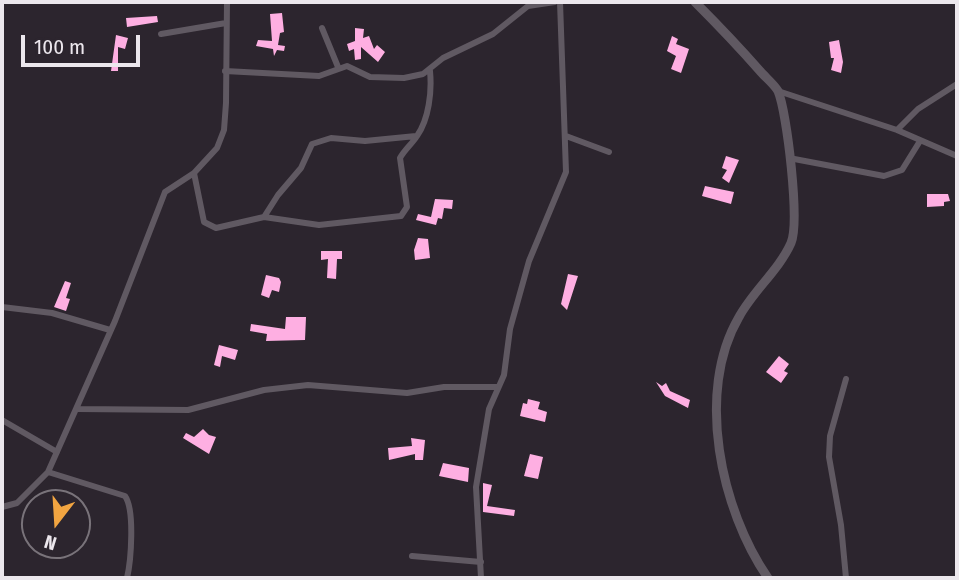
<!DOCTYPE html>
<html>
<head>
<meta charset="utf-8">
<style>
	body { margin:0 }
	#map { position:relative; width:959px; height:580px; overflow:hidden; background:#2c252e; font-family:"Fira Sans Condensed",sans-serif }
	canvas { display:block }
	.frame { position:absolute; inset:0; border:4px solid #ece7ed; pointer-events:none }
	.north { position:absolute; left:21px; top:489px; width:70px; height:70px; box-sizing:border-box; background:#2c252e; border:2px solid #79737a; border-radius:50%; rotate:197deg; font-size:19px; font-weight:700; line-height:28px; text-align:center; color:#ece7ed }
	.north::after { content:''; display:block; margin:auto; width:24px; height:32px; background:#f2a541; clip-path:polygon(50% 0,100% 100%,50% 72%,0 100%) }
	.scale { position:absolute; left:21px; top:35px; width:119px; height:32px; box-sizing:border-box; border:4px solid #ece7ed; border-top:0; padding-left:9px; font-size:21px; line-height:24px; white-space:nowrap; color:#ece7ed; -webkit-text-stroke:5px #2c252e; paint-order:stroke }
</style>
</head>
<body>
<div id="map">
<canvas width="959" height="580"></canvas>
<div class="frame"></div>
<div class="north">N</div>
<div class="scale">100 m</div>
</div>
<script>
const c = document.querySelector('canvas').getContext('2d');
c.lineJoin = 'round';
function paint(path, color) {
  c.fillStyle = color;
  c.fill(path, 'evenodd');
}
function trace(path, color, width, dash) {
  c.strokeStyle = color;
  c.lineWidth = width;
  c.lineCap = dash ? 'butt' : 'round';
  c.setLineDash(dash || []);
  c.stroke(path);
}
paint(new Path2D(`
	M282,13L284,32L280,33L278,45L285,46L284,51L277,50L274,56L273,49L256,46L258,40L272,41L270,14Z
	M157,16L158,22L127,27L126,18Z
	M355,28L364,29L363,38L369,36L374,49L377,45L385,52L378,62L361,47V59L355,60L354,49L349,51L347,44L355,41Z
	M116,35L128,38L125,49L118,47V71H111Z
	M672,36L678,39L676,44L689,49L681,73L671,69L676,56L667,51Z
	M839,40L843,62L841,73L831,70L834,58H831L829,42Z
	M726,156L739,160L729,183L722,178L727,170L722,168Z
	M705,186L734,192L731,204L702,196Z
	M927,194H948L950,201L944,202V206L927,207Z
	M435,199L453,200L452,209L444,208L442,219L438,218L436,225L416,220L418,214L431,217Z
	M418,238L428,239L430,258L415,260L414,250Z
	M321,251H342V259H337L336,279L327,278L328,259L321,260Z
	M568,274L578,276L567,310L561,304Z
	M266,275L279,278L281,282L279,292L272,290L269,298L261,295Z
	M65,281L71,283L66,298L70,299L66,311L54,307Z
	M286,317H306L305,340L266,341L267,334L250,331L251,324L285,329Z
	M219,345L238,350L235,360L222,356L220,367L214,365Z
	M779,356L789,364L784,371L788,373L781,383L766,372Z
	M656,382L662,386L666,383L670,391L690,400L688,408L665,396Z
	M528,399L540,402L538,409L547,412L545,422L520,416L523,403L527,404Z
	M203,429L209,435L216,437L209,454L183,438L186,433L194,437Z
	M411,438L425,440L423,460H415V454L389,460L388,448L412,446Z
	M530,454L543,457L538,479L524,476Z
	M443,463L469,468L468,482L439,476Z
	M483,483L492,485L487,506L515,510L514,516L483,512Z`), '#feafe2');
trace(new Path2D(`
	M322,28L338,67
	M161,34L226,23
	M225,71L319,76L347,66L370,77L404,78L423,74L443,58L493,34L528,6L555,2
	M778,91L897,130L957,156
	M897,130L918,109L957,84
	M566,136L609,152
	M789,158L884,176L902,170L920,141
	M194,173L204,222L216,228L264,217L319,225L401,216L407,207L400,158C405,149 412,144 417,136C429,119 432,91 430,71
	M264,217L278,195L301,168L312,144L331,138L365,141L416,136
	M2,307L52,313L110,330
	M78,409L188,410L264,390L308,385L407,393L444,387H498
	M2,420L57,452
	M48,472L125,496C135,510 131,561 127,578
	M2,507L17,503L48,472L115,321L165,192L194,173L217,148L224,130L226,103L227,2
	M412,556L481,562
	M481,578L476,487L489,409L504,375L510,329L529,261L566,172L560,2
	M846,578L841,525L829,457L830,436L846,379`), '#605962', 6);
trace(new Path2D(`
	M695,2C717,24 739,47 760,71C765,77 774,84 778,91C787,112 800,222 791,243C779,270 753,291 739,317C695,392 721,510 768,578`), '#605962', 9);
</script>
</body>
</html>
